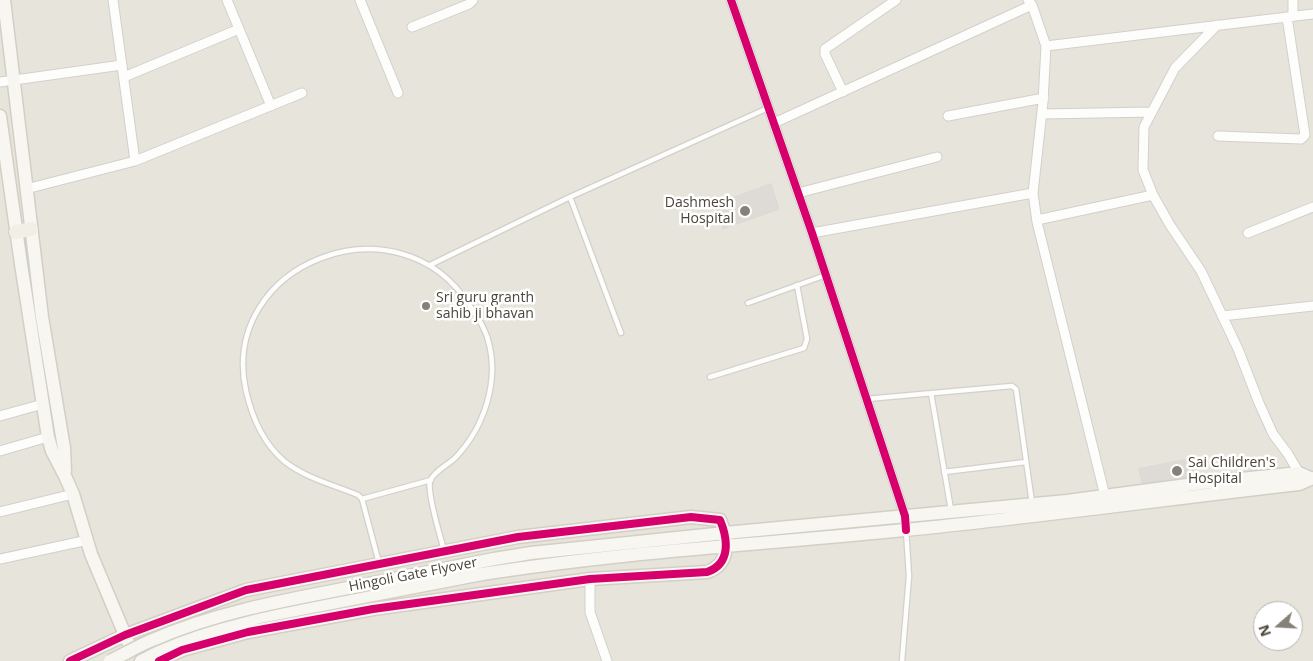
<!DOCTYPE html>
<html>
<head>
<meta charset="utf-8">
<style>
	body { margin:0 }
	#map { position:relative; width:1313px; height:661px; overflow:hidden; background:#f4f2ee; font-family:"Open Sans",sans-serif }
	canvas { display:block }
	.north { position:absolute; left:1253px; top:601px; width:50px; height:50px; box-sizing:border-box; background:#fff; border:1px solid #b7b4b0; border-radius:50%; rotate:251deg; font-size:14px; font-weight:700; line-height:20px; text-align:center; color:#4b4439 }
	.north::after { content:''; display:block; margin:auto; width:18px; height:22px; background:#868178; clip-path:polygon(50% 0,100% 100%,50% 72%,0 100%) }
</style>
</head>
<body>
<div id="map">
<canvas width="1313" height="661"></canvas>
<div class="north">N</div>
</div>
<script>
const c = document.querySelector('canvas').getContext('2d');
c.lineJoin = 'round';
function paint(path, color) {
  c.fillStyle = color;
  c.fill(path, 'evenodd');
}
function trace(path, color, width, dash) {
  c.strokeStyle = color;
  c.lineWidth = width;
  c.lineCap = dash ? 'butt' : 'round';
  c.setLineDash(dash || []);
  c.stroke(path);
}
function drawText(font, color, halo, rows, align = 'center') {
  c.font = font + ' "Open Sans",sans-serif';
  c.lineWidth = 5;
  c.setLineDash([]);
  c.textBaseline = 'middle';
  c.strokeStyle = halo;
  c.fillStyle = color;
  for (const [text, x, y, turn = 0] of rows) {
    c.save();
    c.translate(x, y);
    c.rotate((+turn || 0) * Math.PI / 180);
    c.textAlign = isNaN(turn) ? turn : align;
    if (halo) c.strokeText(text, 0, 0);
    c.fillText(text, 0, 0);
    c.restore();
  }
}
paint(new Path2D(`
	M0,0H1313V661H0ZM1263,611H1293V641H1263Z`), '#e7e4dc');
const building = new Path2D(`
	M771,184L779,209L723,229L714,205Z
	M1191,459L1194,476L1142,483L1139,469Z`);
paint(building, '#dedbd6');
trace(building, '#dcd9d4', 1);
const lane = new Path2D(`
	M570,197L621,333
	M430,265L570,197L768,108
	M748,303L826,275
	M710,377L804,348L807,339L797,285
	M931,393L951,510
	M866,399L1012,386L1016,389L1032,503
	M944,472L1026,462
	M362,499L431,480
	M379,563L362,499L358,495C334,485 305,478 284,461C263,443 252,417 246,391C218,263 399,193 470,306C477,316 485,328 488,340C500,381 484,428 455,458C448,465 434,471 430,481C427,493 440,536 444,550
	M902,661L909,576L906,530`);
const street = new Path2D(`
	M113,0L135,161
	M227,0L271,106
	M360,0L398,93
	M731,0L812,233L905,516L906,530
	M1028,0L1032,5L1046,46L1043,102L1033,193L1037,222L1106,500
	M1293,16V0
	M1217,25L1175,68L1144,127L1143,170L1153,195L1170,225L1201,271L1238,349L1259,403L1273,434L1288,454L1299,473V478
	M412,27L469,4L473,0
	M1046,46L1313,14
	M124,77L239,29
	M0,82L122,65
	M843,92L825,54V49L896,0
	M1042,114L1152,112
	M948,116L1044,98
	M774,123L1032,5
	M1218,136L1301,139L1305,135L1287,17
	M26,189L135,161L302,93
	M798,193L937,157
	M1037,220L1153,195
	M812,233L1033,193
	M1248,233L1313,207
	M1222,316L1313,306
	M0,416L43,404
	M0,451L48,437
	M0,512L73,494
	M0,559L88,540
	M590,579V612L607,661`);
const secondary = new Path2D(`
	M4,0L42,317L64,448L65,471
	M0,116L21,264L48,437L52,451L65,476L73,494L91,554L128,642
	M373,583L494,559L531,553L725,533L1067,501L1202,483L1299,473L1310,478
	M70,661L125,635L246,590L518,537L691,517L720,520C728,539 731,564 707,572L590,579L373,609L248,632L182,650L159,661
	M141,661C183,639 218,627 264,616L482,574C622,552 764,544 905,530C1036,517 1167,499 1299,484L1313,478`);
const primary = new Path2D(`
	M16,232L31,229`);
trace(lane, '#d2d0cb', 7);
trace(street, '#d2d0cb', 11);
trace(secondary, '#d3cfc5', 15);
trace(primary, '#d6cebb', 16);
trace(lane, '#fdfdfc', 4.5);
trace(street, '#fdfdfc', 9);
trace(secondary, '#f7f6f1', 12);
trace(primary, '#f2efe6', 14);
const secondaryBridge = new Path2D(`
	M110,661C125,654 139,645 155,639C224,609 300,598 373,583`);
trace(secondaryBridge, '#d3cfc5', 15, []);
trace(secondaryBridge, '#f7f6f1', 12);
trace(new Path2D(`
	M731,0L812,233L905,516L906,530
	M70,661L125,635L246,590L518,537L691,517L720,520C728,539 731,564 707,572L590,579L373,609L248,632L182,650L159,661`), '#d6006c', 8);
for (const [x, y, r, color] of [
	[745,211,6,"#868178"],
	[426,306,5,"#868178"],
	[1177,471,6,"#868178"]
]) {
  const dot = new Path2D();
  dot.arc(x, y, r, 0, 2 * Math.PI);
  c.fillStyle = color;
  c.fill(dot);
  trace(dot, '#fff', 2);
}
drawText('14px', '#4b4439', '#fff', [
	["Dashmesh",734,203,"right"],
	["Hospital",734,219,"right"],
	["Sri guru granth",436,298],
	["sahib ji bhavan",436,314],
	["Sai Children's",1188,463],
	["Hospital",1188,479]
], 'left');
drawText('14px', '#4b4439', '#fff', [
	["Hingoli Gate Flyover",413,575,-11]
]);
</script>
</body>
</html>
